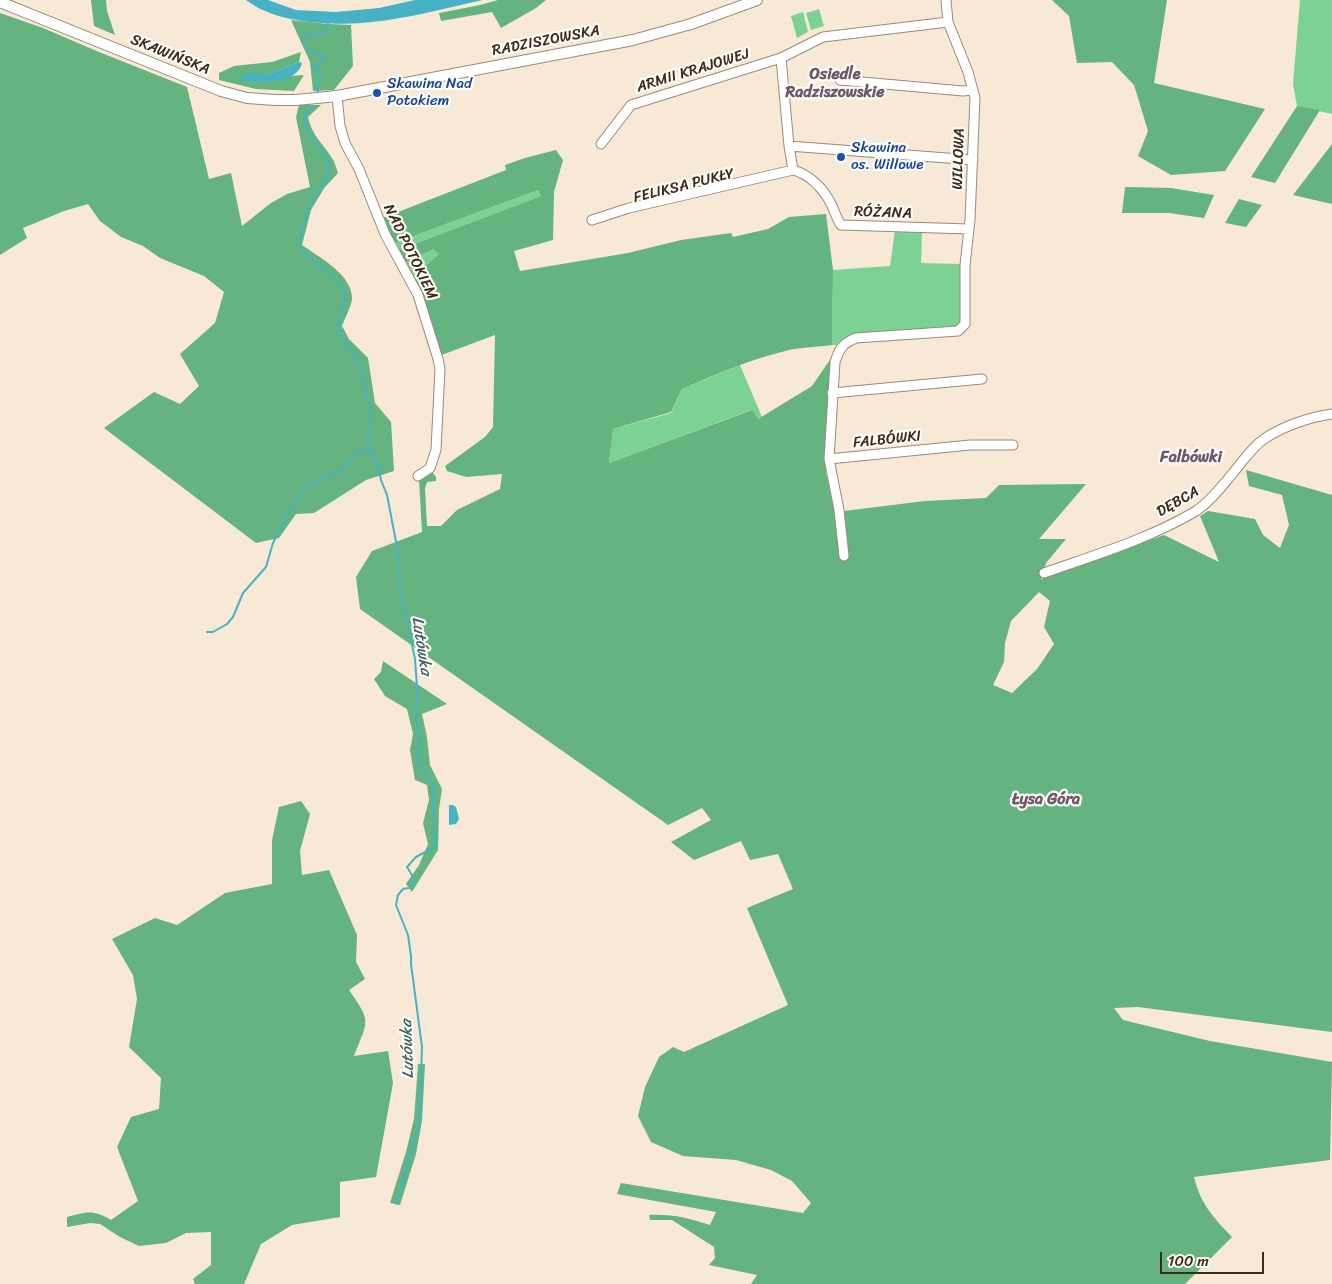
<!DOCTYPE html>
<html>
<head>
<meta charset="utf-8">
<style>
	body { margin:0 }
	#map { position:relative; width:1332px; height:1284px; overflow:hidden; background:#f7e9d5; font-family:Sriracha,sans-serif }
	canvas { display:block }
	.scale { position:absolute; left:1160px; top:1252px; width:104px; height:22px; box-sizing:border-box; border:2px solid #3b2a1e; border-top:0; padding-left:6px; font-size:15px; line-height:18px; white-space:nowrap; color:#3b2a1e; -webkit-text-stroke:4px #fdfcf7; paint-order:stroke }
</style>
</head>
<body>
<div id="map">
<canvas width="1332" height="1284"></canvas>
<div class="scale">100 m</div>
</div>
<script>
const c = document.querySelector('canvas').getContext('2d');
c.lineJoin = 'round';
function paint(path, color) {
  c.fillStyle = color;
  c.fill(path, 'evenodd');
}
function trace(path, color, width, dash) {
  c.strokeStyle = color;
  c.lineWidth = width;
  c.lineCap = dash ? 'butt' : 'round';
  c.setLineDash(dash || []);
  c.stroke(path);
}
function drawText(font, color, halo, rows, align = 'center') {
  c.font = font + ' Sriracha,sans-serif';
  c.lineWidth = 4.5;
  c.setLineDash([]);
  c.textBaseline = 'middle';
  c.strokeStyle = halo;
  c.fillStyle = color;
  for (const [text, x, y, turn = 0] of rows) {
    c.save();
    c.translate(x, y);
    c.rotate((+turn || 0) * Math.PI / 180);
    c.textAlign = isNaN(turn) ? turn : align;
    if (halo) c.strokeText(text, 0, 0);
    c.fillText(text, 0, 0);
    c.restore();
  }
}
paint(new Path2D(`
	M1300,0H1332V114L1297,106L1293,84Z
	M819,9L824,26L811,30L806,13Z
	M803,12L808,32L797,38L791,16Z
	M538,190L541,196L396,251L392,244Z
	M895,230L922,231L921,263L960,264L961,323L952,328L902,332L841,345H832L833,270L890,266Z
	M433,248L439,254L413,277L404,263Z
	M740,365L762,417L757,419L751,410L609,463L613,429L671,413L682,389Z`), '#7cd195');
paint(new Path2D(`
	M91,0H106L107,11L115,35L94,26Z
	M498,0H546L536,8L501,28L492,12L441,21L439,13L480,5Z
	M1052,0H1167L1154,83L1265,109L1225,171L1171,175L1138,156L1148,131L1134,85L1112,62L1077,63L1069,16Z
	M0,13L43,28L99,52L187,87L209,179L231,173L242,226L271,203L287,194L310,187L296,117L299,105H321L308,117C311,134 323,144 332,158C335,162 336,168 338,173L325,187L311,210L302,245C319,257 353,275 352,299C351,307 345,318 342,326L349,339L368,358L375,403L391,422L394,471L366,480L314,513L296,514L279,538L256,543L104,428L154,392L180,404L199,386L180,354L215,323L224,292L204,276L160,258L143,246L121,237L100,221L88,204L64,211L23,228L27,238L0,255Z
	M291,20L328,24L351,25L353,66L334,90L313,91L310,62Z
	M301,52L299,62L269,74H247L280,80L291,76L304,75L294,91L256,89L219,80V73L234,66L272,62Z
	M1297,106L1320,110L1275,183L1251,177Z
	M1332,144V204L1293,195Z
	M556,150L563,160L554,192L553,240L514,251L520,271L628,253L681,240L731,233L733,237L768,229L789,217L826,214L833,270L832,345C817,347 803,347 789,350C751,359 717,374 682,389L671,412L613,429L609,463L752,410L758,419L812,386L834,354L830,393L826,474L836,512L925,501L986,498L999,485L1086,484L1039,539H1066L1046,563L1041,579L1164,535L1219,562L1200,516L1208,511L1255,519L1263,535L1280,548L1289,525L1282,495L1249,486L1246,470L1332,495V1032L1138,1007L1114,1008L1123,1020L1210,1041L1332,1062L1330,1160L1194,1177C1201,1205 1213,1217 1232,1237L1185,1284H751L757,1275L709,1265L715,1258L714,1247L672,1220H650L649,1215C673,1214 688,1218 710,1225L716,1212L617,1194L621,1183L803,1213L811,1203L792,1181L771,1170L736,1160L683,1156L651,1142L638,1116L645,1087L659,1057L673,1047L684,1052L788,1005L747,908L793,889L778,854L750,860L741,841L694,860L671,842L711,820L702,808L668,825L360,609L356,577L372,551L422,532L419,479L432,472L436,477V481L427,482L425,489L427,526H441L457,510L500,489L502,474L466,477L447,471L445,466L485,437L493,427L495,335L439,356L413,277L439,254L433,249L404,263L396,251L541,196L538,190L392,244L380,219L506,170L505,165L525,158ZM1039,592L1050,601L1044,627L1054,644L1037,669L1012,693L993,685L1004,662L1005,643L1011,621Z
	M1125,187L1171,188L1214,195L1204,218L1169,213H1122Z
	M1239,199L1262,205L1246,227L1225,223Z
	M383,661L447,704L422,714L427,737L430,765L442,789L439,809L438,850L412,892L406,884L419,865L428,844L423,823L429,800L427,785L415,780L410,750L413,734L407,709L385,696L374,679L381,672Z
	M301,801L310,814L300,851L302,875L329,870L357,935L356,962L365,979L349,990C372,1023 368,1019 354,1056L388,1051L393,1083L376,1177L340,1182V1217L292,1225L261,1244L244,1284H195L193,1279L211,1265V1232L186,1233L166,1243L139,1246L120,1237L100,1224L90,1223L67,1227V1217C87,1212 93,1209 111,1220L138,1201L117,1147L131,1117L159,1109L161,1078L129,1047L137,999L133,975L112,939L155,918L177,925L225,893L272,884V840L279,807Z
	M418,1064H425L422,1121L416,1154L400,1205L390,1203L406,1152L414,1119Z`), '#65b37e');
paint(new Path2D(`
	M246,0H268L296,10L336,12L379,8L415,0H483C424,13 371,29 310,22C287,19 264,14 246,0Z
	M299,62L302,63C297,85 260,82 243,81L241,78L247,74H269Z
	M449,805H453L456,807L459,819L456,824L449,825Z`), '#47b2c5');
trace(new Path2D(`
	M317,95L321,74L317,71L313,70L312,67L320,63L324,57L318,53L313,55C307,49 304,45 303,36L325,32L328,23
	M313,106L304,115L306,127L328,161L329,170L322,186L308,208L300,237L299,247C314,268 335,269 345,295L338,326L345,345L355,355L361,370L371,416L368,431V447L377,463L381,480L387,495L399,557L400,589L415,659L418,702L416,707V721L420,737L418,759L421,766L434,786L433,806L436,846L416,857L407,867L415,880L409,888L403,889L398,895L396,905L408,935L411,956V964L422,1047L421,1076L419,1122L415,1139L397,1204
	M207,632H213L227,624L233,617L243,593L266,567L273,543L289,512L305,488L326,476L343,469L358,452L368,447`), '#47b2c5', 2);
const minor = new Path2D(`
	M946,0L948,22L968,72L975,98L970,220L965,265V324L958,331L856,338C843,343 839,349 835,362L829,459L970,445H1013
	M781,58L789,146L793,170
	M840,80L963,91L973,90
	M337,96L340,126L345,143L359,169L385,234L418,295L438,359L440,369L436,450L430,468L418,476
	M601,144L631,105L781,58L823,37L948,22
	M789,146L973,160
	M592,220L629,208L793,170C809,174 824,189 831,204C835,211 836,218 841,225L969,229
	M832,393L982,379
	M829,459L839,510L844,556
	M1044,573C1095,555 1149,539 1196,511C1211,501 1222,486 1233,473C1243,461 1252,447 1264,439C1283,426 1310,417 1332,414`);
const tertiary = new Path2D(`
	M0,2L221,91L247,98L275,100H296L337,96L633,40L691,24L757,0`);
trace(minor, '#998a7a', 11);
trace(tertiary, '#998a7a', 12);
trace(minor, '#fff', 9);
trace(tertiary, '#fff', 10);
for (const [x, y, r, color] of [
	[377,93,5,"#1a4fb4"],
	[841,157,5,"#1a4fb4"]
]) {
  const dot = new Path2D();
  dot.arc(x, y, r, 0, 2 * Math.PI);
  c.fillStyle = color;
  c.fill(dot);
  trace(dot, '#fdfcf7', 2);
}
drawText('15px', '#3b2a1e', '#fdfcf7', [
	["RADZISZOWSKA",546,41,-11],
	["SKAWIŃSKA",170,55,22],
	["ARMII KRAJOWEJ",693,71,-17],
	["WILLOWA",959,159,-88],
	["FELIKSA PUKŁY",684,186,-14],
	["RÓŻANA",883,213,2],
	["NAD POTOKIEM",410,252,64],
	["FALBÓWKI",887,440,-6],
	["DĘBCA",1178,502,-30]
]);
drawText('15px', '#164399', '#fdfcf7', [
	["Skawina Nad",387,84],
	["Potokiem",387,101],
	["Skawina",851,148],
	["os. Willowe",851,165]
], 'left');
drawText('bold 16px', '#6b5868', '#fdfcf7', [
	["Osiedle",835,75],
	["Radziszowskie",835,93],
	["Falbówki",1191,458],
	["Łysa Góra",1046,800]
]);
drawText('italic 16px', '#406061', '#fdfcf7', [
	["Lutówka",421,646,81],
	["Lutówka",408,1049,-92]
]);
</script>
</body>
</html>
